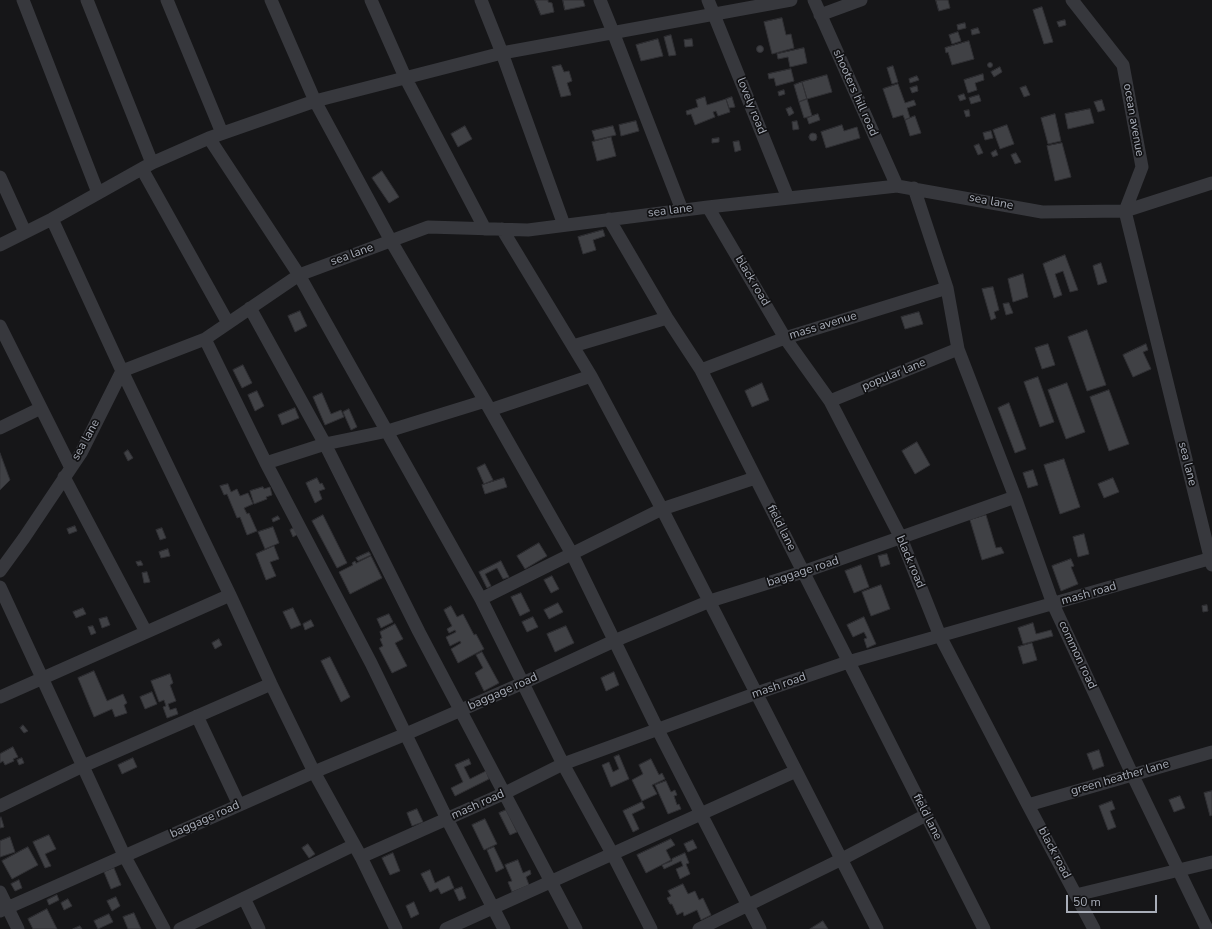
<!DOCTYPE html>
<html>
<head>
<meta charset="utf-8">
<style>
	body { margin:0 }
	#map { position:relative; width:1212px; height:929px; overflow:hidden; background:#161618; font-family:"Nunito Sans",sans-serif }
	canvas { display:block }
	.scale { position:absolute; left:1066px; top:895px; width:91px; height:18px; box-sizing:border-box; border:2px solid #a8adb8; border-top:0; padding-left:5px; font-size:12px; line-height:14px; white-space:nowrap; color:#a8adb8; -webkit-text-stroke:3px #111113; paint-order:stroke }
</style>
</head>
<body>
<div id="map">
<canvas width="1212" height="929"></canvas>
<div class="scale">50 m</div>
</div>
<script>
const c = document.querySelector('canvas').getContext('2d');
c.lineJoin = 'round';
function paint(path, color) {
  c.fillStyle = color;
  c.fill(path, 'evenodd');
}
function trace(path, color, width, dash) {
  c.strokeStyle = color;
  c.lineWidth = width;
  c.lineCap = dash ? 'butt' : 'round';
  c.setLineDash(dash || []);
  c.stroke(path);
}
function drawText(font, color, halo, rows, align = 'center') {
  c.font = font + ' "Nunito Sans",sans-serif';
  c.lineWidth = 3.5;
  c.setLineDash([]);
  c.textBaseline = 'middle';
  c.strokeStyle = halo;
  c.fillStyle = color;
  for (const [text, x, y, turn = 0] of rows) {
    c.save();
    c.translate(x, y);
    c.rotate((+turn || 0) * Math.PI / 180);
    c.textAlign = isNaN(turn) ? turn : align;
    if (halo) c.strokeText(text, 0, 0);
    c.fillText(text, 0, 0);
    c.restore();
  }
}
const building = new Path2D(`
	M535,0H548V2L552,3L554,12L541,15Z
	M563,0H583L585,6L565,10Z
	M936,0H948L950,8L939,11Z
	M1042,7L1053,42L1044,44L1033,10Z
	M782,18L786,35L791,34L794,48L772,54L764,22Z
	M1065,20L1066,25L1059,27L1057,22Z
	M965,23L966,28L958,30L957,25Z
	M978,28L980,33L972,35L971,30Z
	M958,32L961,41L952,44L949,35Z
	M671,35L676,55L669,56L664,37Z
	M658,39L663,56L641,61L636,45Z
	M692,39L693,46L685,47L684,40Z
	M969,41L974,59L952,65L948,52L946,53L945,48Z
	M756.5 49a3.5 3.5 0 1 1 7 0a3.5 3.5 0 1 1-7 0Z
	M804,48L807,63L790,67L788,57L778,59L777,54Z
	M987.5 65a2.5 2.5 0 1 1 5 0a2.5 2.5 0 1 1-5 0Z
	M561,65L564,72L569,71L572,81L567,83L571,95L561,97L552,67Z
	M893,66L898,82L892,84L887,68Z
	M1000,67L1002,72L994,77L991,72Z
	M791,69L794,81L776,86L774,78L769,79L768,74Z
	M983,74L984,80L975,83L977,90L968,93L964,80Z
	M827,75L832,92L807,99L802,82Z
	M917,76L919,80L910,83L909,79Z
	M802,82L807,99L799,102L794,85Z
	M898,84L905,103L914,100L916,105L907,108L910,118L905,120L903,115L893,118L883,89Z
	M917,86L918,91L912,93L910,88Z
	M1026,86L1030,95L1024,97L1020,88Z
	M784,90L785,94L779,96L778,92Z
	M964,94L966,99L960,101L958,96Z
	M979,95L981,101L971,104L969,98Z
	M705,97L707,105L726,99L730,112L718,116L716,111L713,112L715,117L695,125L691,114L687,115L686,111L698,107L696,100Z
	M732,97L735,107L729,108L726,99Z
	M807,99L812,116L804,118L799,102Z
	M1102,100L1105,110L1098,112L1094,102Z
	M791,107L794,113L789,116L786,109Z
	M1090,109L1094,123L1068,129L1065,114Z
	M969,110L970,116L966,117L964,111Z
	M818,114L820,120L809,124L807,118Z
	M1055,114L1061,141L1048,144L1041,118Z
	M915,116L921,133L910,136L905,120Z
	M636,121L639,131L621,136L619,125Z
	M797,121L799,129L793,130L792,122Z
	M842,125L844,131L857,127L860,138L826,148L821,132Z
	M1007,125L1014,144L1000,149L993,130Z
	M465,126L472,139L458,147L451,134Z
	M613,126L616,135L595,140L592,131Z
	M991,131L993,138L985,140L983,133Z
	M809 137a4 4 0 1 1 8 0a4 4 0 1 1-8 0Z
	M611,137L616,156L597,161L592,142Z
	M719,138V142L712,143V139Z
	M739,141L741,150L735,152L733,142Z
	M1062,143L1071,177L1055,181L1047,146Z
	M979,144L983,153L978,155L974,146Z
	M996,150L998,155L993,157L991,153Z
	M1016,153L1021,162L1015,164L1011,155Z
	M382,171L399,197L389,203L372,178Z
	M603,230L605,236L593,240L596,250L583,254L578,237Z
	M1065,255L1078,290L1070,292L1063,271L1055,274L1062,295L1054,298L1043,264Z
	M1101,263L1107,282L1098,285L1093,266Z
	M1023,274L1028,297L1013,302L1008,279Z
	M993,287L999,310L994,312L996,318L991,320L982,289Z
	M1009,303L1013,313L1006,315L1003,304Z
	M300,311L307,326L295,332L288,316Z
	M919,312L923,324L905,329L901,317Z
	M1087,330L1106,385L1087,391L1068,337Z
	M1048,344L1055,365L1042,369L1035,348Z
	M1146,344L1148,350L1143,352L1151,369L1133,377L1123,355Z
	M243,365L252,383L242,388L233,370Z
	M1038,377L1054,422L1040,427L1024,382Z
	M762,383L769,400L752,407L745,391Z
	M1067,383L1085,432L1066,439L1048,390Z
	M1109,390L1129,444L1109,451L1090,397Z
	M257,391L264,406L255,411L248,395Z
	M322,393L331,414L341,410L344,417L325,425L313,397Z
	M1009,403L1026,449L1015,453L998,408Z
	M295,408L299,418L282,425L278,415Z
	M349,409L357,427L351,430L343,412Z
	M917,442L930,465L915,474L902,451Z
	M128,450L133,458L128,461L124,453Z
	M0,453L10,480L0,490Z
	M1064,459L1080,507L1060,514L1044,465Z
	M485,464L493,480L484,484L477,468Z
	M1033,470L1038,485L1028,488L1023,473Z
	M317,478L320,484L322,483L325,489L319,491L322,499L315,503L306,483Z
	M504,478L507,487L485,494L482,485Z
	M1113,478L1119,492L1104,498L1098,484Z
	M228,484L231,492L237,489L240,496L248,493L253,504L244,508L247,514L249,513L257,531L247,535L240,517L237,518L227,494L224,495L220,486Z
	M263,487L264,489L270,487L272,495L266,497L267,499L254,504L250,491Z
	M323,515L347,563L337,568L312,521Z
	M986,515L996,548L1001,547L1004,553L982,560L970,520Z
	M278,516L280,519L273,522L272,519Z
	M75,526L77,531L69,534L67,529Z
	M273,527L279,543L265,549L258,532Z
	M295,527L298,534L293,537L290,530Z
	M162,528L166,538L160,540L156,530Z
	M1084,534L1089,554L1078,557L1073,537Z
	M539,543L547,556L525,569L517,556Z
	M274,546L279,559L270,562L276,576L266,580L256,554Z
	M168,549L170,556L161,558L159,552Z
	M369,552L371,555L358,561L356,558Z
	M887,554L890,564L881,567L878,556Z
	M371,556L382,578L350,594L339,572L353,565L352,563L355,561L356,563Z
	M1071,559L1074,566L1071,567L1078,584L1061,591L1052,566Z
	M141,561L143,565L138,566L136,562Z
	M501,561L509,577L503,579L497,568L485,574L491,586L487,588L479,572Z
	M861,565L869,587L854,593L845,571Z
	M147,572L150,582L144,583L142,573Z
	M552,576L559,589L551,593L544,580Z
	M881,585L890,609L871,616L862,592Z
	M521,593L530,611L520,616L511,597Z
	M558,603L563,612L549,619L544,610Z
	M1207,605L1208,611L1203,612L1202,606Z
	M451,606L457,617L463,614L474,635L476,634L484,649L458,663L451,649L461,643L460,641L450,646L446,637L456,632L455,630L449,633L447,629L452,626L444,610Z
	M83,608L86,614L76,618L73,612Z
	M293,608L301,625L291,629L283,612Z
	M389,614L393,622L381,628L377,619Z
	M107,617L110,625L102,628L99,619Z
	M533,617L538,627L527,632L522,622Z
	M864,617L876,644L867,648L864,639L867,638L864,632L853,637L847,625Z
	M311,620L314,626L305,630L303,624Z
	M1033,623L1036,634L1051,630L1053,636L1023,644L1018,628Z
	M395,624L403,639L395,643L407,666L392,673L379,648L383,646L380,639L382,638L380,632Z
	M93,626L96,633L91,635L88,627Z
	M566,626L574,643L555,652L547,634Z
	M219,639L222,645L215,649L212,643Z
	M1032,643L1037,660L1023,664L1018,647Z
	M482,652L499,683L484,691L475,673L483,668L476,655Z
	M330,657L350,697L341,702L321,661Z
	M94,671L107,701L123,694L127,703L124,705L127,713L115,717L112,709L94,717L78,678Z
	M614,672L619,685L606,691L601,678Z
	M170,674L173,683L170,685L176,701L168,704L170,710L176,708L178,714L167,718L163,707L166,706L164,700L159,702L151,681Z
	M152,692L157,704L145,709L140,697Z
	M23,725L28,731L24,733L20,728Z
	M13,747L18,757L13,759L14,761L5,765L3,761L0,763V754Z
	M1099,750L1104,766L1093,770L1087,754Z
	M619,755L629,779L611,787L602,765L609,762L613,772L619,769L614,757Z
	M22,758L24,763L19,765L17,760Z
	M133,758L137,767L122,774L118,765Z
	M469,759L471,764L464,767L470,779L486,771L489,779L455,796L451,788L463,782L455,765Z
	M651,759L659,775L662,773L665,779L652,785L657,794L642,801L632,780L643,774L639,765Z
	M666,781L671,792L675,790L677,795L674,796L677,805L679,804L681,809L668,814L655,785Z
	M1212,791V815L1210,816L1204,793Z
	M1180,796L1185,808L1174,812L1169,800Z
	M1112,801L1115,809L1110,811L1116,827L1108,830L1099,806Z
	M642,802L645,808L632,814L639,829L633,832L623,811Z
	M417,809L423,822L412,826L407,813Z
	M506,810L517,832L510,835L499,813Z
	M1,817L4,827L0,828V818Z
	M485,819L497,844L484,850L472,825Z
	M49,835L56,849L45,854L51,866L45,868L33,842Z
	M10,837L15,852L0,857V841Z
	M671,839L675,845L666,850L671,860L646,873L637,855Z
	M693,840L697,848L688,852L684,844Z
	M308,844L315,854L309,858L302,848Z
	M28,847L38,865L12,879L2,861Z
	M494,847L504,868L496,872L487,850Z
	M393,853L400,871L390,875L382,858Z
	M685,853L689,863L686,864L690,874L680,879L676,869L683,866L681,861L664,869L662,865L672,861V859Z
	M518,860L523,873L530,870L531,874L526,877L529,885L512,892L508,882L512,881L505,865Z
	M114,868L121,885L111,889L104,872Z
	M430,870L435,883L449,876L454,888L441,894L438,888L430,892L421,874Z
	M19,880L22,888L15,891L11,884Z
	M683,884L688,894L695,891L699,900L703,898L711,915L701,920L697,910L684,916L683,912L677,915L672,904H670L667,898L671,896L668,891Z
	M462,887L466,898L459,901L454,890Z
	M57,895L59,900L49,905L47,900Z
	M116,897L120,906L112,911L107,901Z
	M68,899L72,906L64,910L61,903Z
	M414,902L419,914L411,918L406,906Z
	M47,909L57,929H33L28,919Z
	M134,913L141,929H128L123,917Z
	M109,914L113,922L98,929L94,921Z
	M823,921L828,929H810Z
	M80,926L82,929H73Z`);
paint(building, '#404145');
trace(building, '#303034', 1);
trace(new Path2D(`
	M23,0L98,193
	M87,0L152,163
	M167,0L222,133
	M271,0L315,101L391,241L485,401L572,554L658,730L760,929
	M371,0L405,77L485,229
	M481,0L502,53L564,225
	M600,0L613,32L682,210
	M708,0L788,198
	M814,0L897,186
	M1072,0L1123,65L1142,167L1125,211L1212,183
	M820,15L861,0
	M209,138L299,275L481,599L563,764L613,855L651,929
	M142,169L228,323
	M0,177L25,232
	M914,188L947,288L958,349L1015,497L1053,604L1132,774L1207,929
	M708,207L785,338L830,401L901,538L940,636L1028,805L1094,929
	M52,219L122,371L230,595L271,684L314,772L361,857L396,929
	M609,219L667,318L701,370L984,929
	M502,229L591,376L662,509L877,929
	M0,245L52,219L152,163L209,138L315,101L502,53L791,0
	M250,308L325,444L419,632L576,929
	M0,326L71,468
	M205,339L266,463L371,663L447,819L504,929
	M573,346L667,318
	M701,370L785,338L947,288
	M830,401L958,349
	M490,410L591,376
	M0,428L41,408
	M266,463L325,444L388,431L485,401
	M64,477L146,632
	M0,571L24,538L81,453L122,371L205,339L299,275L428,227L528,230L708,207L897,186L1042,212L1125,211L1212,565
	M0,587L124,855L164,929
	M481,599L662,509L755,478
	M0,697L230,595
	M197,716L239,805
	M1028,805L1212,752
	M0,806L83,766L271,684
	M361,857L505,793L563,764L757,693L848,662L1212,558
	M0,892L18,929
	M1076,895L1212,862
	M244,898L259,929
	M0,911L314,772L406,734L523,683L614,641L710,601L803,572L1015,497
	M180,929L354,845
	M446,929L796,771
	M699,929L842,859L926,815`), '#37383d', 13);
drawText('12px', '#a8adb8', '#111113', [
	["shooters hill road",855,93,66],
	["lovely road",751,106,68],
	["ocean avenue",1133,120,80],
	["sea lane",991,202,11],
	["sea lane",670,211,-7],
	["sea lane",352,255,-20],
	["black road",752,281,59],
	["mass avenue",823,326,-17],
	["popular lane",894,375,-22],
	["sea lane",86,440,-61],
	["sea lane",1187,464,76],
	["field lane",781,528,63],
	["black road",910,562,67],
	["baggage road",803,572,-18],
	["mash road",1089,594,-16],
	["common road",1077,655,65],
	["mash road",779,686,-19],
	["baggage road",503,692,-24],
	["green heather lane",1120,778,-16],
	["mash road",478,805,-24],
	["field lane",927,817,63],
	["baggage road",205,820,-24],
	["black road",1054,853,62]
]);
</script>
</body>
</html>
